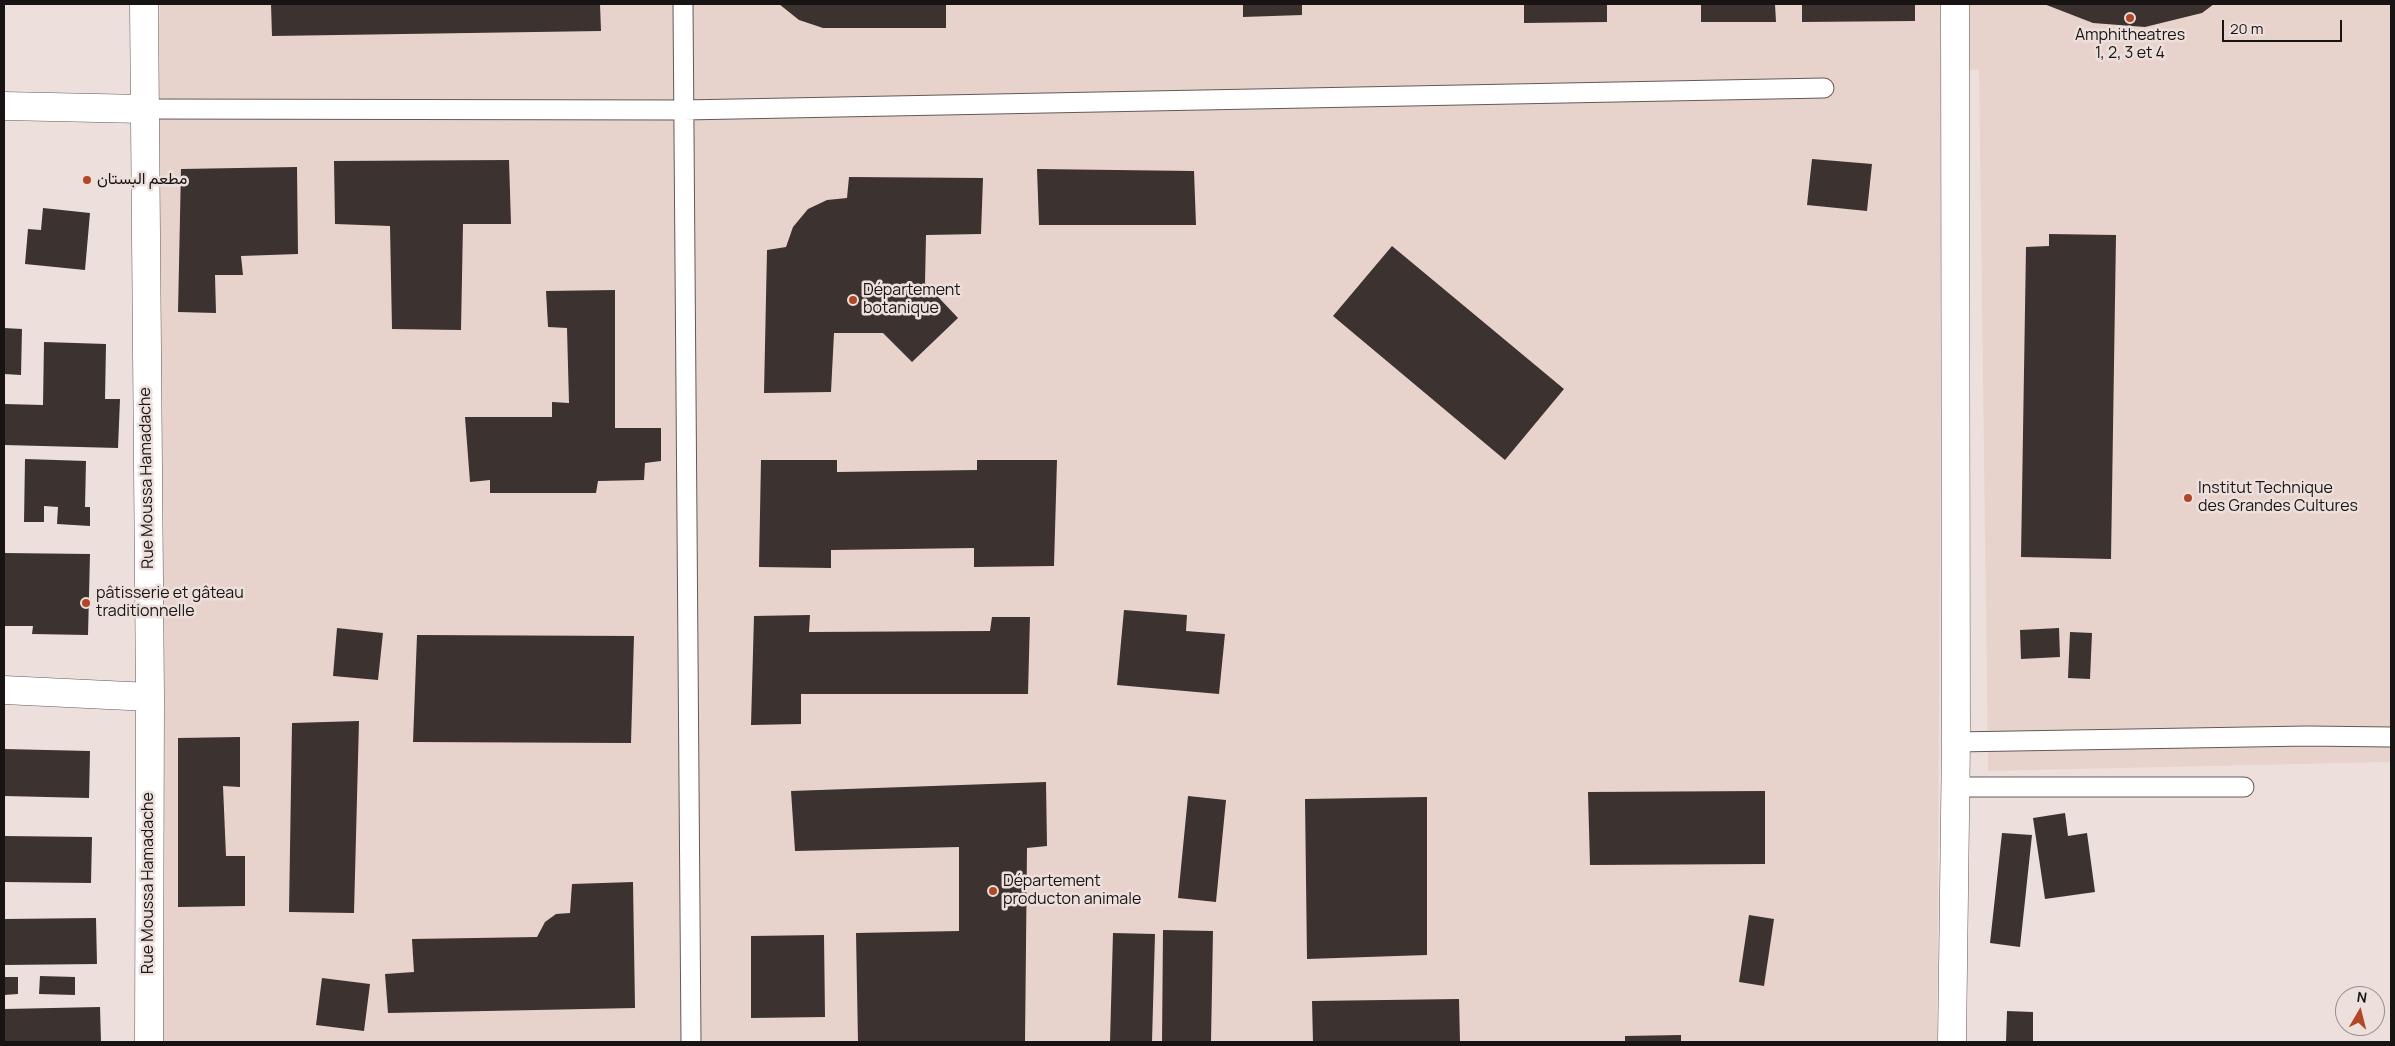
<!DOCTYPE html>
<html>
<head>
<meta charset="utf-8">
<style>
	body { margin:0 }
	#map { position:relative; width:2395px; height:1046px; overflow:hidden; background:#ede0dc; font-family:Manrope,sans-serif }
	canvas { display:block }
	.frame { position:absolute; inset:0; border:5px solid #181413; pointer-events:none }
	.north { position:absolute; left:2335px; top:986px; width:50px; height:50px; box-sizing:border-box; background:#ede0dc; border:1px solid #988e8c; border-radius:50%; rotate:8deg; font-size:14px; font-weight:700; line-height:20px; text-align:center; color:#181413 }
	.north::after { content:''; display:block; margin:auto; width:18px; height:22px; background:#b04828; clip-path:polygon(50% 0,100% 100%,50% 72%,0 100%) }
	.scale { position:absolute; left:2222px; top:20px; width:120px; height:22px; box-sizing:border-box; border:2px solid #181413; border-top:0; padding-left:6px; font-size:15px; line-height:18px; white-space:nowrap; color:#181413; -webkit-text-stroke:4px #ede0dc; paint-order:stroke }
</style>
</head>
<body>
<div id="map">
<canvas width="2395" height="1046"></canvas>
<div class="frame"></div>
<div class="north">N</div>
<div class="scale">20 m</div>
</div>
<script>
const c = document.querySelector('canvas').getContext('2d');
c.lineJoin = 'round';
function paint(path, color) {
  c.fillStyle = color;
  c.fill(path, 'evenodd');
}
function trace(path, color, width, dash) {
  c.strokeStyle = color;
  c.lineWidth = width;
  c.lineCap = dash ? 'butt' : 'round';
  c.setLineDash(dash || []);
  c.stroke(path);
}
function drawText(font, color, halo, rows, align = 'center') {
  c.font = font + ' Manrope,Vazirmatn,sans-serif';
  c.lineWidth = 5;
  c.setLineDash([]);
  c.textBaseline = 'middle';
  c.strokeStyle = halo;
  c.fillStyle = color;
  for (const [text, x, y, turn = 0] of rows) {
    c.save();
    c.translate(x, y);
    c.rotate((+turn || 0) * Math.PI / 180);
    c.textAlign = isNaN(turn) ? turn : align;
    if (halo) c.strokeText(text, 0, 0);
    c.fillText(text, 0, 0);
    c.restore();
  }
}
paint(new Path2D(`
	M160,4H2391V762L1988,771L1979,70L1943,69L1937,1042H157L155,156Z`), '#e8d3cc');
paint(new Path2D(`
	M271,4H600L601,31L272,36Z
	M779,4H946V28H823L799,20Z
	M1243,4H1302V15L1243,17Z
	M1524,4H1607V22L1524,23Z
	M1701,4H1775L1776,22H1701Z
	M1802,4H1915V21L1802,22Z
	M2044,4H2214L2202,13L2145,27L2093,23Z
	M1812,159L1872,164L1867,211L1807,205Z
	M509,160L511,224H463L461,330L392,329L390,226L335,224L334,161Z
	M297,167L298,254L241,256L243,275H215L216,313L178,312L181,169Z
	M1037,169L1194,171L1196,225H1039Z
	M849,177L983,178L981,234L926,235L925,283L958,318L912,362L883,333H834L831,392L764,393L767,250L786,247L793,227L808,209L827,200L847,198Z
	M43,208L90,213L85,270L25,264L28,229L41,230Z
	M2049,234L2116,235L2111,559L2021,557L2026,247L2049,246Z
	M1392,246L1564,389L1505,460L1333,316Z
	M615,290V428H661V461L645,463L644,480L598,481L596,493H490V480L470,482L465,417H552V402L569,403L567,328L548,327L546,291Z
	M4,328L22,329L21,375L4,374Z
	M44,342L106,344L105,399H120L118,448L4,445V404L43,405Z
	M25,459L86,461L85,507H90V526L57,524L58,507L44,506V522H24Z
	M761,460H837V472L977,470V460H1057L1054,566L974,567V548L831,550V568L759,567Z
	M4,553L90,554L88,635L32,634L33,626H4Z
	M1124,610L1187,615L1186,631L1225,634L1219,694L1117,685Z
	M810,615L809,632L990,631L992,617H1030L1028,694H801V724L751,725L754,616Z
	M337,628L383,633L378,680L333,676Z
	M2059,628L2060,657L2021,659L2020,630Z
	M2070,632L2092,633L2090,679L2068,678Z
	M417,635L634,636L631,743L413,742Z
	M359,721L354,913L289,912L292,723Z
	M240,737V787L223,786L226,856H245V906L178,907V738Z
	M4,749L90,751L89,798L4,796Z
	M1046,782L1047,846L1027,848L1025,1042H858L856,933L959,931V847L795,851L791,791Z
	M1765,791V864L1590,865L1588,792Z
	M1188,796L1226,800L1216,902L1178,898Z
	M1427,797V955L1307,959L1305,799Z
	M2065,813L2068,836L2087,833L2095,892L2045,899L2033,818Z
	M2002,833L2032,835L2020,947L1990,943Z
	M4,836L92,837L91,883L4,882Z
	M633,882L635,1008L388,1013L385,974L414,972L412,939L537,937L545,922L556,914L570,913L572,884Z
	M1749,915L1774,919L1764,986L1739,982Z
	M96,918L97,964L4,965V919Z
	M1163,930L1213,931L1211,1042H1162Z
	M1113,933L1155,934L1152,1042H1110Z
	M824,935L825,1017L751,1018V936Z
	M40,976L75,977V995L39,994Z
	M4,977H18V994L4,995Z
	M322,978L370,984L364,1031L316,1025Z
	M1459,999L1460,1042H1313L1312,1001Z
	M100,1007L101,1042H4V1009Z
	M2007,1011L2033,1012V1042H2006Z
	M1681,1035V1042H1625V1036Z`), '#3c322f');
const lane = new Path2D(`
	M683,4L691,1042
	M143,109L684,110L1824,88
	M1956,742L2307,736L2391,737
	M1956,787H2244`);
const street = new Path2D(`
	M144,4L150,697L149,1042
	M4,106L143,109
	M4,690L150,697
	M1952,1042L1956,742L1955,4`);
trace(lane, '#645956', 21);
trace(street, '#645956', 29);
trace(lane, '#fff', 19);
trace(street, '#fff', 28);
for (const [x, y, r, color] of [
	[2130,18,5,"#b04828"],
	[87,180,5,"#b04828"],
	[853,300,5,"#b04828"],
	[2188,498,5,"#b04828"],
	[86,603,5,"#b04828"],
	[993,891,5,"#b04828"]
]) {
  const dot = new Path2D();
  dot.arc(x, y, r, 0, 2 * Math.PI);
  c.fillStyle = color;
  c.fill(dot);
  trace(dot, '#ede0dc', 2);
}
drawText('16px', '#181413', '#ede0dc', [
	["Amphitheatres",2130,36,"center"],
	["1, 2, 3 et 4",2130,54,"center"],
	["مطعم البستان",97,180],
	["Département",863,291],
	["botanique",863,309],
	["Institut Technique",2198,489],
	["des Grandes Cultures",2198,507],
	["pâtisserie et gâteau",96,594],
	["traditionnelle",96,612],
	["Département",1003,882],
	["producton animale",1003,900]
], 'left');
drawText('16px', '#181413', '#ede0dc', [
	["Rue Moussa Hamadache",147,478,-91],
	["Rue Moussa Hamadache",149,883,-90]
]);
</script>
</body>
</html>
